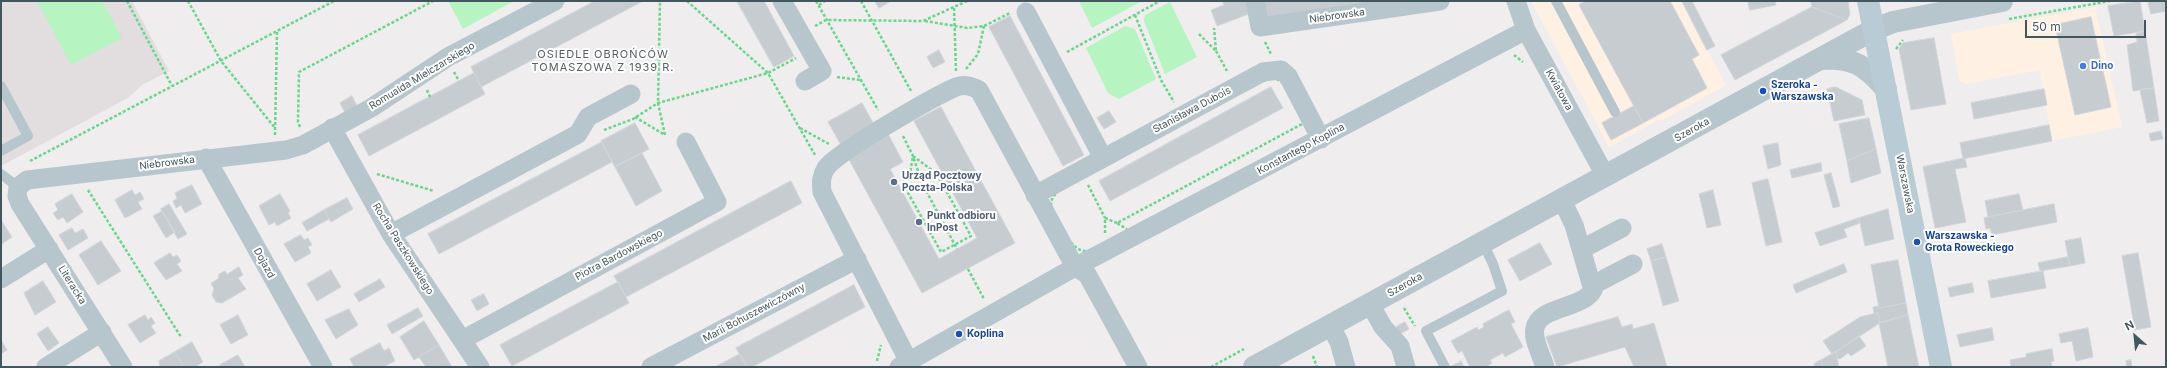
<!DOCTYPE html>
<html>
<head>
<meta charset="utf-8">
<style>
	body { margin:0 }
	#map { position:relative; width:2167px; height:368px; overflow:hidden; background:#f0edee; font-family:Inter,sans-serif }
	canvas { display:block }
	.frame { position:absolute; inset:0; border:2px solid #44565d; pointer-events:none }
	.north { position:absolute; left:2115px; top:316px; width:40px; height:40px; -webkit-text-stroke:3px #fff; paint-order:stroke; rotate:333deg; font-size:11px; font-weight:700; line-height:16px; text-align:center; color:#44565d }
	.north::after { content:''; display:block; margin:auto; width:14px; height:18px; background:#44565d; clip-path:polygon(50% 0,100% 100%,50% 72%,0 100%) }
	.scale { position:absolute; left:2025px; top:20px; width:121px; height:18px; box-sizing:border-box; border:2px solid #44565d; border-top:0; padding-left:5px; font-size:12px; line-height:14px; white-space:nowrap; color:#44565d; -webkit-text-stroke:3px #fff; paint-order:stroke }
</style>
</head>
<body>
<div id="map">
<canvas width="2167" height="368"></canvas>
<div class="frame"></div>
<div class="north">N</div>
<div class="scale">50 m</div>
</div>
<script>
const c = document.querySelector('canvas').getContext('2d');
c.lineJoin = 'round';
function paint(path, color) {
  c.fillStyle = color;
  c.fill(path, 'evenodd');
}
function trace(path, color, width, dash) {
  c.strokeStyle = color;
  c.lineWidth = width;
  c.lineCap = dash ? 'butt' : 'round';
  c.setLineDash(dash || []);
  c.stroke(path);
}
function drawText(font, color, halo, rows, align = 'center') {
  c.font = font + ' Inter,sans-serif';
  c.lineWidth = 4;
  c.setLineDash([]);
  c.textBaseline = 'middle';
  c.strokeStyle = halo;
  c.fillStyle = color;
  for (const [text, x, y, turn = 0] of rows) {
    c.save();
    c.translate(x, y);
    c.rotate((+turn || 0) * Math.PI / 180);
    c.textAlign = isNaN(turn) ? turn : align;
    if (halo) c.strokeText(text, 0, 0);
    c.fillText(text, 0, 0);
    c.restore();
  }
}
paint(new Path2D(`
	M1531,1H1681L1726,85L1663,120H1658L1609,147Z
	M2095,7L2122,127L2052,141L2040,70L1965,84L1959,80L1951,34Z`), '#fef1e4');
paint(new Path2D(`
	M1,1H132L169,71L142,85L128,98L1,166Z`), '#e2dee0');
paint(new Path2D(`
	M37,1H102L122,38L71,65Z
	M448,1H514L463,29Z
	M1079,1H1142L1092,28Z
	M1170,2L1197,57L1165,74L1144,21L1145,15Z
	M1125,26L1135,29L1156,79L1119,99L1108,93L1086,48Z`), '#b6f4c2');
const building = new Path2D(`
	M595,1H643L481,87L471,67Z
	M737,1H764L794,56L774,67Z
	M875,1H891L879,8Z
	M1222,1H1250L1254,12L1217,26L1211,10L1224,5Z
	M1261,1H1354V5L1264,20Z
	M1354,1H1378L1354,5Z
	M1586,1H1670L1699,55L1692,59L1707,88L1643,123L1579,5Z
	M1682,1H1692L1715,46L1707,50Z
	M1748,1H1775L1776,5L1750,10Z
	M1811,1H1848L1850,14L1847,20L1812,7Z
	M2140,1L2145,31L2114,36L2108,6Z
	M2148,1H2166V11L2151,14Z
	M1812,7L1847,20L1735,80L1721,55Z
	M1010,16L1084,155L1063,166L989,27Z
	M2091,17L2111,107L2075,115L2055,25Z
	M2145,31L2154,88L2133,91L2127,45L2137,42L2136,34Z
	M1934,38L1946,104L1911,110L1899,49L1903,43Z
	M939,50L945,62L933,68L927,57Z
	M474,73L485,94L369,156L358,135Z
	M1271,87L1283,108L1110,201L1099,181Z
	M1836,87L1862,100L1865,115L1834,121L1827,89Z
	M2154,88L2159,121L2147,123L2140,90Z
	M2044,89L2047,105L1974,119L1971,103Z
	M352,96L358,108L346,115L340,103Z
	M862,103L876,128L842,147L828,122Z
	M1634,106L1643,123L1611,140L1602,123Z
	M941,107L1015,243L922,293L847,156L888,134L903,162L890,169L939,259L977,238L914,121Z
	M1109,111L1116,122L1104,129L1097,118Z
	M1869,118L1876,149L1847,161L1839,124Z
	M635,123L649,149L615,167L601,141Z
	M2049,125L2052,141L1963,159L1960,143Z
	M2161,131L2163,139L2151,141L2149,134Z
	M602,142L612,162L439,254L428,234Z
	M1778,143L1781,165L1768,169L1763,146Z
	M1876,149L1881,173L1851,183L1847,161Z
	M642,153L662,191L636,206L615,167Z
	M1965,158L1967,167L1955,169L1966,222L1935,228L1923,167Z
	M1821,163L1822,171L1792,178L1790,170Z
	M1831,173L1840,206L1833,208L1824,175Z
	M1768,179L1782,242L1766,246L1752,183Z
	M791,181L802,203L626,297L614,276Z
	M192,185L202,204L185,213L181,205L176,208L173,201L177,199L175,193Z
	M132,190L135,195L140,192L144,199L138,202L142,209L125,218L115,200Z
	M1713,190L1721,225L1707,228L1699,194Z
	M72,194L83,212L67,223L63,217L58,220L53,213L58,210L55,204Z
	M280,194L290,211L288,213L291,218L277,226L275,222L269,225L259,206Z
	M2019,194L2023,210L1988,217L1985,201Z
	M347,198L353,209L331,222L324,210Z
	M169,204L187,234L178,239L161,209Z
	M2054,204L2057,222L1992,235L1990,228L1986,229L1984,218Z
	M161,209L175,232L166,238L153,216L162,211Z
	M1888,209L1894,239L1865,246L1859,218Z
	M324,210L329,219L307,231L302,223Z
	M1859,218L1860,223L1844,229L1847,237L1820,246L1815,233Z
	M1,220L12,237L3,243L1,247Z
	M72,228L75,233L83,229L88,238L68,250L59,235Z
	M301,235L304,240L308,238L312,245L308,247L311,253L295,262L284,244Z
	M2081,238L2085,263L2070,266L2065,241Z
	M101,241L121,271L98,285L79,255Z
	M1540,243L1552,264L1520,281L1508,260Z
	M1662,244L1666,257L1651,261L1647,249Z
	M170,253L173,257L177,255L181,261L177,264L182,271L166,280L154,263Z
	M2138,253L2151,327L2135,330L2122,256Z
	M1666,257L1679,301L1663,306L1651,261Z
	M2068,257L2070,266L2040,271L2038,263Z
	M1898,260L1906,303L1879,308L1871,265Z
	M1844,264L1847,272L1796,293L1793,285Z
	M239,267L243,275L238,278L246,289L222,303L216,302L212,295L214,289L211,283L218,279L219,274L225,271L227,274Z
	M331,270L341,287L317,301L307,284Z
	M2043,271L2046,288L1991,298L1988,281Z
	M380,279L385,287L359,302L354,294Z
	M43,281L56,302L35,315L24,293Z
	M618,282L629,303L512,366L500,345Z
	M1972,283L1974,292L1950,297L1948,288Z
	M854,285L865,307L752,367H747L736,348Z
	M484,294L489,304L477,311L471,300Z
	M1906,303L1908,315L1880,323L1878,313L1874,314L1873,307L1878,306L1879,308Z
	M418,308L423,316L392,334L387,325Z
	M349,309L358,325L336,339L325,320Z
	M1509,310L1515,322L1511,324L1523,347L1505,357L1503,353L1490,360L1492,363L1486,367H1470L1462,351L1458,353L1451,341L1477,327L1478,330L1484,327L1483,324Z
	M1878,313L1880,323L1832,354L1823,341L1860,317Z
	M145,315L148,320L151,317L155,323L151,326L156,333L140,343L128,325Z
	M238,315L248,335L231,344L220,325Z
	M1908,315L1919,367H1888L1879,323Z
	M1618,317L1622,327L1632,324L1633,329L1654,323L1667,367H1634L1625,347L1557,367L1546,337Z
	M424,321L439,345L414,360L400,337Z
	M1405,322L1409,329L1400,334L1396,327Z
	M48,327L59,343L48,351L37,334Z
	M1992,328L1994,340L1960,347L1957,335Z
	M2088,328L2093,357L2076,361L2072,341L2061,343L2059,334Z
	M1859,336L1866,346L1851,356L1848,353L1840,359L1837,358L1836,352Z
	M1,340L7,350L1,354Z
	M192,342L203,362L195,367H184L175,352Z
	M380,343L384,351L389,348L395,361L383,367H354L350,359Z
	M439,345L452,367H426L419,357Z
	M2052,349L2054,361L2051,362L2052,367H2011L2010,360L2026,357V354Z
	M175,352L184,367H160L159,361Z
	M1836,352L1839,367H1823L1821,360Z
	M740,354L747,367H715Z
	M238,355L245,367H221L220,365Z
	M1821,360L1823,367H1814V364Z
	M2131,360L2132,367H2127L2126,361Z
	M1461,361L1464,367H1449L1460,362Z`);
paint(building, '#c7ccd1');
trace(building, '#d1d5da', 1);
trace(new Path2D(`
	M127,1L172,86
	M188,1L221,61L275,128
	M687,1L768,73L815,155
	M816,1L878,110
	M861,1L911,91
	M819,5L825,1
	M954,8L956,71
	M1135,15L1161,80L1174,102
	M2009,19L2110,1
	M925,21L967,28L984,26L1010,13
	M815,26L826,20L923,21L967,1
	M1199,34L1216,51L1214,28
	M1265,42L1271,54
	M1896,49L1903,40
	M1216,51L1227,71
	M1067,52L1160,1
	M1514,55L1523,62
	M966,69L978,54L984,26
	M454,72L459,81
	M837,77L860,80
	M1272,78L1279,80L1284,84L1304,123L1117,223L1128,230C1119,235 1095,250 1087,251C1071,253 1057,220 1051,208V201L1057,191L1252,85Z
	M427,90L430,97
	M635,117L665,135L658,103L660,1
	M300,127L298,122L299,72L433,1
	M800,128L829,144
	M604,130L633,119L658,103L768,73L796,58
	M275,135L277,31
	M903,136L913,156L922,183L957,249
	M913,156L937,174L971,236L941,252L907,191Z
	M30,161L334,1
	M377,174L434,191
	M1088,185L1105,218
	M88,190L181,337
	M1105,233V218L1117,223
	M968,269L984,299
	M1404,308L1415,326
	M1313,356L1317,367
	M877,361L881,345
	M1211,367L1244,349`), '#6ad58c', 2.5, [3, 2]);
trace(new Path2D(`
	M1556,1L1615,112
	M1,86L28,136L1,151
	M1,174L18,187
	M1445,367L1426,331L1502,291L1493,264L1483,243`), '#b7c6cd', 10);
trace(new Path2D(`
	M782,1L822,71L805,81
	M1255,1L1260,27L1440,1
	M1516,1L1526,30L1606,177
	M1026,12L1103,158
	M332,128L391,234L480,367
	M206,158L323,367
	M1035,195L1263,72L1281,70L1288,76L1321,139
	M391,234L578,134L588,117L631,94
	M1582,249L1622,228
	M1075,267L1087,274L1138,367
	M1,279L49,249
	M1593,285L1633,264
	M1370,304L1383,327L1400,346L1406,367
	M1330,325L1339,342L1346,367
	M462,340L717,202L686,142
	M909,362L822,192C821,182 821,176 826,168C837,152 935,96 956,87C965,84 971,86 979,90L1075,267
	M46,367L102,332
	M123,367L20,204L17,196L18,187L27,180L286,150L303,145L371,108L448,57L555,1
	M651,367L857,259
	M899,367L1075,267L1526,30
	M1545,367C1542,356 1532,339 1535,328C1539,306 1583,309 1593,290L1574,225L1562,200`), '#b7c6cd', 19);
trace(new Path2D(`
	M1821,59C1853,57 1865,65 1886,89
	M1254,367L1873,30L1893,22L2002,1`), '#b7c6cd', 22);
trace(new Path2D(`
	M1868,1L1941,367`), '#b9cbd4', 22);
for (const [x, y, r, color] of [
	[2083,66,4,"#3f7fe0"],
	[1763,91,4,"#1a4fb4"],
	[894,182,4,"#5c6f8a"],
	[919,222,4,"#5c6f8a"],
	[1917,242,4,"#1a4fb4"],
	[959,334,4,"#1a4fb4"]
]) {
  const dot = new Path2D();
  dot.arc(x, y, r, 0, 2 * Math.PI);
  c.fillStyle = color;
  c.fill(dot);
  trace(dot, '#fff', 1.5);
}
drawText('10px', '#44565d', '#fff', [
	["Niebrowska",1337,16,-8],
	["Romualda Mielczarskiego",422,76,-31],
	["Kwiatowa",1559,90,61],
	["Stanisława Dubois",1192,110,-28],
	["Szeroka",1692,130,-29],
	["Konstantego Koplina",1301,149,-28],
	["Niebrowska",167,163,-7],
	["Warszawska",1905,184,79],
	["Rocha Paszkowskiego",403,249,58],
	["Piotra Bardowskiego",619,255,-28],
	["Dojazd",264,263,61],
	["Literacka",72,285,58],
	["Szeroka",1405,285,-29],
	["Marii Bohuszewiczówny",754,313,-28]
]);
drawText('bold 10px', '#366cbe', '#fff', [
	["Dino",2091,66]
], 'left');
drawText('bold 10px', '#164399', '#fff', [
	["Szeroka -",1771,85],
	["Warszawska",1771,97],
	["Warszawska -",1925,236],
	["Grota Roweckiego",1925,248],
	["Koplina",967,334]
], 'left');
drawText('bold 10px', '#4e5e75', '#fff', [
	["Urząd Pocztowy",902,176],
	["Poczta-Polska",902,188],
	["Punkt odbioru",927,216],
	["InPost",927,228]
], 'left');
c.letterSpacing = '1px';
drawText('11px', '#596063', '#fff', [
	["OSIEDLE OBROŃCÓW",603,55],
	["TOMASZOWA Z 1939 R.",603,68]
]);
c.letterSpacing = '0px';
</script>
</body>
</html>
